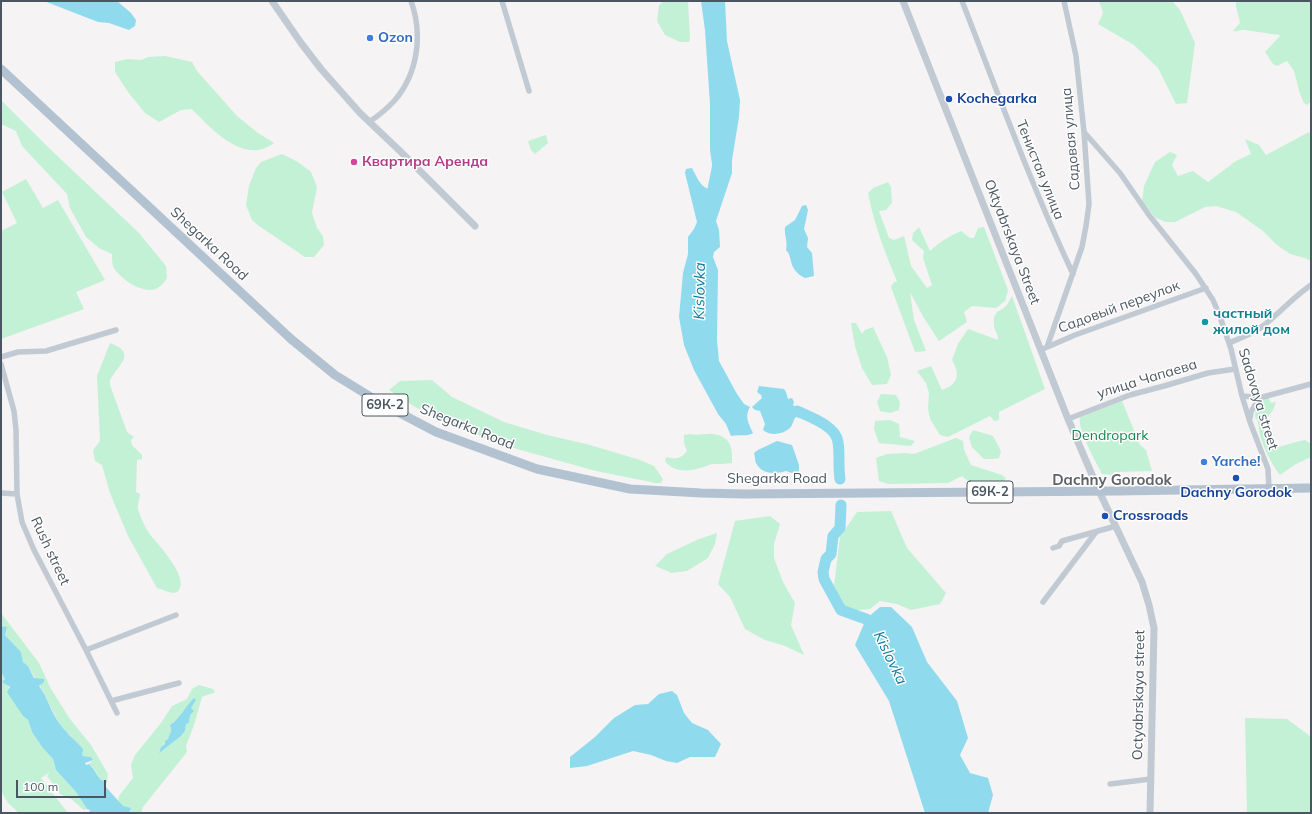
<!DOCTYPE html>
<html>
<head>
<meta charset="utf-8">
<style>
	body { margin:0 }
	#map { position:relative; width:1312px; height:814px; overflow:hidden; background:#f5f3f3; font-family:Mulish,sans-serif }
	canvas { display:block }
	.frame { position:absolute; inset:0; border:2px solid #4a5661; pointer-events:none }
	.scale { position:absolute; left:16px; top:780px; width:90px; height:18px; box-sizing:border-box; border:2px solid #4a5661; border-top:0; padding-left:5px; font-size:12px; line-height:14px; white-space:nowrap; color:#4a5661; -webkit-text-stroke:3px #fff; paint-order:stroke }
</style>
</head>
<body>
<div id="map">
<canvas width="1312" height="814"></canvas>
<div class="frame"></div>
<div class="scale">100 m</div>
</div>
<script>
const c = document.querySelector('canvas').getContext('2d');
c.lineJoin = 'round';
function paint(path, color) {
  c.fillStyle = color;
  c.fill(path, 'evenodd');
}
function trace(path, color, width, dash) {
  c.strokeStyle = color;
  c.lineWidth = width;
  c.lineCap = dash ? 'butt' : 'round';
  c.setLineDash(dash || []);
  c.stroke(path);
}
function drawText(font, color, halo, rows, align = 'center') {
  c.font = font + ' Mulish,sans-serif';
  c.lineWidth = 3;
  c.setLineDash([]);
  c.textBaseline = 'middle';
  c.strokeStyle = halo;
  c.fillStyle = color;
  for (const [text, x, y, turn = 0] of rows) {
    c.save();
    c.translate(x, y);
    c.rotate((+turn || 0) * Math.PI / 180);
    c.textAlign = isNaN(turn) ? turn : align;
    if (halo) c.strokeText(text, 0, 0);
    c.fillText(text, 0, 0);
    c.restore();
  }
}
paint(new Path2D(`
	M664,1L688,2L690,38L689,42H680L665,35L657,21L659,5Z
	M1099,1H1172L1180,10L1195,43L1187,103L1176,104L1158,68L1134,45L1098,24L1103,13Z
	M1236,1H1311V101L1307,105L1304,103L1300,94L1294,71L1287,61L1277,66L1273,64L1265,52L1280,36L1279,35C1267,33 1256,32 1245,30C1241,29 1237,32 1233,31L1240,23C1239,15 1235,9 1236,1Z
	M165,56L192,62L197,71L237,116L258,133L274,143C252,160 229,144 211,128C204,122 199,115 191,109L181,110L159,122L145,113L128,92L115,72V62L127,59L141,60L148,57Z
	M1,100L51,150L138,232L166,266L167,278C165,281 162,285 159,287C146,297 119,279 113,266C112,263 112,257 112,254L99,248L86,237L70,208L67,194L22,146L16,131L1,124Z
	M1309,132L1311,133V261L1305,258L1290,254L1277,245L1263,231L1236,212L1216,206L1205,207L1175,222H1166L1156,218L1142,202L1144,186L1155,162L1170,152L1177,155L1172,165L1178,176L1193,171L1208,182L1236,161L1251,154L1245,139L1259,145L1266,155Z
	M546,135L548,143L535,154L531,150L528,141Z
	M282,154L298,162L311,172L317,187L312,213L317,228L323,236L324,245L314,257H305L259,226L252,220L246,205L249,186L256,168L261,162Z
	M26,179L43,208L58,200L105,280L76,292L84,309L1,339V231L17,223L2,192Z
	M888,182L891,187L892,203L886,210L879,211L889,238L894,240L904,236L911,266L927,288L932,285L923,258L924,251L912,240L913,233L919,227L930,251C940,242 949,236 961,231L970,238H974L978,228L984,227L1008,290L1005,301L996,308L972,306L964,312L967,322L939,341L924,318L910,292L914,320L926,351L915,352L891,287L893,283L897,281C885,253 874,224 868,193L873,188Z
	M1012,296L1045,389L999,412V420L994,421L990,416L948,437L940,435L930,419L928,408L929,393L926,383L917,371L931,366L942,390C959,384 960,374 952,360L958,344L968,329L998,340C998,332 994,331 994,325C993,309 1000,313 1007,305C1009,302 1010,299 1012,296Z
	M851,323H856L862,334L865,330L873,327L887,357L891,375L887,384L872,385L862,368L855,346Z
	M110,343C138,353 118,365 110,380V385L127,432L134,437L131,440L132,445L142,455V459L137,460L136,492L140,494C140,500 136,506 139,512C142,521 146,530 152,537C159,545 192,581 177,592C172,595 163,589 157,588L128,536L110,493L102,465L95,461L93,450L100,441L97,376Z
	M432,380L452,397L504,422L547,435L590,445L640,460L654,466L663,479L661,483H656L596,471L517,449L490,440L415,407L389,390L400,381Z
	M881,394L896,395L900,402L899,410L890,413L880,411L877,402Z
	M1267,398H1269L1271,403L1276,402L1273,410L1262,425L1270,449C1282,447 1293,442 1305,440L1311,444V457L1296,464L1280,475C1271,463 1264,449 1260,435C1258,428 1260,423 1255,417C1256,406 1256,402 1267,398Z
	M1122,401L1140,445L1146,450L1152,471L1114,472V475L1102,474C1096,462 1077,429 1080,417Z
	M890,420L899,424L900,437L915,441L911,446L879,443L874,429L875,421Z
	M973,430L993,436L1001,451L999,458L994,459H984L972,447L969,437Z
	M690,434C698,436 705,433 713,434C730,436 733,447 732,463C725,464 720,464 713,464C709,464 705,467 700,468C688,472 673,472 665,461L666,457C675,460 682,458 687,451L684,443V435Z
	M956,438L963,441L964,450L971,465L1002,475L1006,478L1000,485L979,487L970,483L962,476L948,483L888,484L879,481L876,458L887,454L905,453L914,454Z
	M891,511L907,548L946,593L940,604L911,610L897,604L880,601L870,609L847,611L834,586L840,537L857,512Z
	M770,516L780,524L774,544V558L783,582L795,603L791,625L804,655L785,646L765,640L745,629L730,597L718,584L735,521Z
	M717,533L715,544L708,558L687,571L672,573L655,566L667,554L699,539Z
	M1,613L39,663L51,689L70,719L91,745L108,774L107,781L101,780C97,774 95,769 89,764L93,760L91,757L82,756L71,736L66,732L57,720L44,693L28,666L23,662L21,652L5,635L6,627L1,626Z
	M1,672L23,716L28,720L32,732L42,747L53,759L56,770L76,792L87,809L84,810L71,799L60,794L47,776L50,772L41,778L68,813H19L8,803L1,791Z
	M199,685L213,689L215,692C211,695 206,694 202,697L194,725L186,746L187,752L143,807L141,813H129L131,808H125L118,803L119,796L133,778L131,765L135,755L161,723L172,706L187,699L192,689ZM196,700L191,708L189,723L186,724L185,731L181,736L159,752C164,741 173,739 170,725Z
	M1245,718L1287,719L1311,737V813H1247Z`), '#c3f1d5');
paint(new Path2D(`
	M44,1H117L131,13L136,20L135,26L129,30L109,23L98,22Z
	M701,1H725L727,41L740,100L739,117L732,160V173L716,221L719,230L720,247L714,252L713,257L718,270L717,340L719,361L737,394L744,404L750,407C744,417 749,424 753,433C747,437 739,434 731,436L726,424L718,414L694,370L684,345L679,317L683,273L688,254V237L694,229L697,222L685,173L686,169L692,168C699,181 701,190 718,191V185L713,171L710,150V104L705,30Z
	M806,205L808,210L804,229L808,238L807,247L812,253L814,276L805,278C801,276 796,273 793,267C790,261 791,255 786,250C788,242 784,235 785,227L795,220L802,206Z
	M759,386L784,389L786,392L788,399L792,398L794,402L793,405L795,407H802C805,411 809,412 810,417L806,419L796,417C793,420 793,425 790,428C782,435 770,436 763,430L765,424L760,411L755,410L752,407L762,398L761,395L757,392Z
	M777,441L792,445L799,465V473L795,474L786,471C776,474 762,475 756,463C755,461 755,456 754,453L758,450Z
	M880,607H891L912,627L927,662L957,701L968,738L960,755L970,773L988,778L993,795L988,813H925L889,701L855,645L866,619Z
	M1,626L7,627L5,635L21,652L23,662L28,666L34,678L44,679V682L39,686C47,696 50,709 57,720C64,731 74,739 83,749L82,756L91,757L93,760L85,763L86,765L89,764C95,770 96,774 101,780L107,781L105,786L123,806L131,808L129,813H89L90,810L87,809L76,792L56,770L53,759L42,747L32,732L28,720L23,716L7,692L10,687L2,682L5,679L1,672Z
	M672,691L677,695L684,713L692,723L708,730L721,744L715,757H690L677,763L666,761L651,755L633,751L587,766L570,768V757L595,737L614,718L635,705L648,704L659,694Z
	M194,698L196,700L191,708L194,711L190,715L189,723L186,724L185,731L181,736L159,753L161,747L165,744V741L168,739L171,731L170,725C180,718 186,706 194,698Z`), '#90daee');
trace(new Path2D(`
	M710,204L718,164
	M797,411C810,417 836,426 838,442C840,454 838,467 840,479
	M841,505L840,528L833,536L831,554L826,559L823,572L824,579L841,610L866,619L873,624L876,629`), '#90daee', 11);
trace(new Path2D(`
	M502,1L529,91
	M962,1C998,93 1031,185 1073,274
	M369,122C378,116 387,109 395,100C418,73 423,34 411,1
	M1084,132L1120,173L1149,215L1196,274L1213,300L1219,314L1231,349L1242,396L1250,422L1268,469L1269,489
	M1229,343C1240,338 1253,334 1263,326C1280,313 1293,297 1311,285
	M1047,347L1082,247L1086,226L1089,204L1084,132L1076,56L1064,1
	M1045,348L1075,335L1206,288
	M1,357L18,352L46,351L116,330
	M1,364L14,411L16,430L17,494L22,522L34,550L86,650L117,713
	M1242,396L1254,397L1259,398
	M1250,418L1251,412L1259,398L1311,384
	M1068,419L1130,395L1164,386L1208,373L1235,369
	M1,493L17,494
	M1053,548L1059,546L1062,541L1116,526
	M1043,602L1096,532
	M86,650L176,615
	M111,701L179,683
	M1110,784L1151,779`), '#c1cad2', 5.5);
trace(new Path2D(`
	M272,1L301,43L321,69L360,113L401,152L475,226
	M903,1L1068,419L1099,491L1142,582L1149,605L1154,628L1150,813`), '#c1cad2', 7);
trace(new Path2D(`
	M1,69L291,339L335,375L379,402L436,432L537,469L630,489L701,493L745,494L1117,491L1311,488`), '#b3c2d1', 9);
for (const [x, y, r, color] of [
	[370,38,4,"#3f7fe0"],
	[949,99,4,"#1a4fb4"],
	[354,162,4,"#d1479c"],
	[1205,322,4,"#0f9aa8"],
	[1204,462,4,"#3f7fe0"],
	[1236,478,4,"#1a4fb4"],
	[1105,516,4,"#1a4fb4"]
]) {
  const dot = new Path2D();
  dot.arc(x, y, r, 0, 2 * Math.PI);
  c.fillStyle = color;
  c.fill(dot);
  trace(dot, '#fff', 1.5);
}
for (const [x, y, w] of [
	[385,405,46],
	[990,492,46]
]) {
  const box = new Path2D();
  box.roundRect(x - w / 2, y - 11, w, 22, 3);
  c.fillStyle = '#fff';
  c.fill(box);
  trace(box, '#4a5661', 1);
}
drawText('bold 13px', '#4a5661', null, [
	["69К-2",385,405],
	["69К-2",990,492]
]);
drawText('bold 14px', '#366cbe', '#fff', [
	["Ozon",378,38],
	["Yarche!",1212,462]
], 'left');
drawText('bold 14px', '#164399', '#fff', [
	["Kochegarka",957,99],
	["Dachny Gorodok",1236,493,"center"],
	["Crossroads",1113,516]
], 'left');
drawText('14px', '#4a5661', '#fff', [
	["Садовая улица",1071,139,-95],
	["Тенистая улица",1040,170,68],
	["Oktyabrskaya Street",1012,242,69],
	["Shegarka Road",209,244,43],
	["Садовый переулок",1119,307,-20],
	["улица Чапаева",1147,379,-17],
	["Sadovaya street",1258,399,73],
	["Shegarka Road",467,427,22],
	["Shegarka Road",777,479],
	["Rush street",50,551,65],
	["Octyabrskaya street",1139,695,-89]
]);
drawText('bold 14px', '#b23c85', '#fff', [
	["Квартира Аренда",362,162]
], 'left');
drawText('bold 14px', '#0d838f', '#fff', [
	["частный",1213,314],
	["жилой дом",1213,330]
], 'left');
drawText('14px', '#17864f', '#fff', [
	["Dendropark",1110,436]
]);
drawText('italic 15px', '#0c7c9b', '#fff', [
	["Kislovka",700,291,-89],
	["Kislovka",890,658,64]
]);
drawText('bold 15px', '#5f6368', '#fff', [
	["Dachny Gorodok",1112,480]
]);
</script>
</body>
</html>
